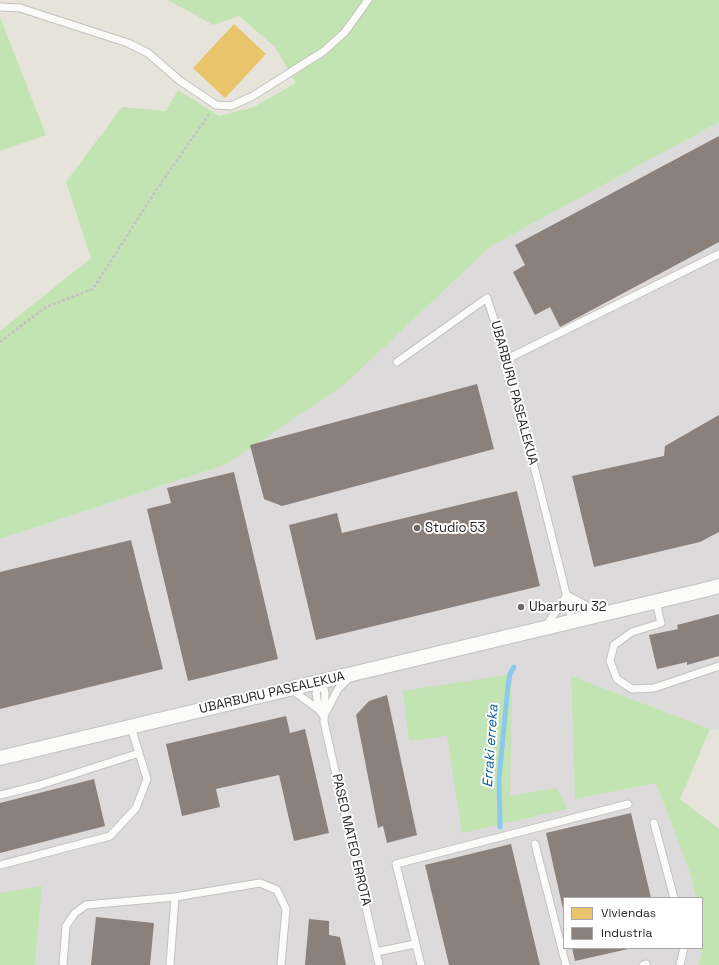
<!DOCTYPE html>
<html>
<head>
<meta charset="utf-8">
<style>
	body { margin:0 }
	#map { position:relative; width:719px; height:965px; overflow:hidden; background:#e6e3db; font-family:"Space Grotesk",sans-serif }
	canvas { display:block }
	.legend { position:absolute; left:563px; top:897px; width:140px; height:52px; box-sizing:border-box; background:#fff; border:1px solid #a9a9a9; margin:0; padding:5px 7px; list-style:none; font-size:12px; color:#272727 }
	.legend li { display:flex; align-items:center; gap:8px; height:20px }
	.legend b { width:20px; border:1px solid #a9a9a9 }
</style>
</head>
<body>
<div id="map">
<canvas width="719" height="965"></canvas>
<ul class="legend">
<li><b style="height:11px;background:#e9c46a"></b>Viviendas</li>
<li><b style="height:11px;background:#8a817c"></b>Industria</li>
</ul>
</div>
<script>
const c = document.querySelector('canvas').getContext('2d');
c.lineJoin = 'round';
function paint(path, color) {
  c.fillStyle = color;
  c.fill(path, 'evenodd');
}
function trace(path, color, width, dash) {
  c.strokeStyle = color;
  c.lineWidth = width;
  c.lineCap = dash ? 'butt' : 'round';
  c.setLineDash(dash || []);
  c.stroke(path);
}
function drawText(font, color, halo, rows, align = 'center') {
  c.font = font + ' "Space Grotesk",sans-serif';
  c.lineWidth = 4;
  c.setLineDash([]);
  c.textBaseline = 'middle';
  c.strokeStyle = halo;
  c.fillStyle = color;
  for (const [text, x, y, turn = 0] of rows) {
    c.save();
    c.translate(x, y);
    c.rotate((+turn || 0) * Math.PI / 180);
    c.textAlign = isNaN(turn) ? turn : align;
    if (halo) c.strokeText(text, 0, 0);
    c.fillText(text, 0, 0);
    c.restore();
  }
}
paint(new Path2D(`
	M719,122V730L710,729L571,676L576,799L656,783L691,876L696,898H564V948H701V957L698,965H35L42,886L0,893V539L227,464L345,384L491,246Z`), '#dcdadb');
paint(new Path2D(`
	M168,0H719V122L491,246L345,384L227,464L0,539V331L91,258L66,182L122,107L166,111L178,90L219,116L254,107L296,83L275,47L239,16L213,25Z
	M0,17L46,135L0,151Z
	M512,674L510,796L557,788L567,809L462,833L447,736L409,741L403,691Z
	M571,676L710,729L680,799L719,829V965H698C706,945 702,920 702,898H696L691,876L656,783L575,799Z
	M42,886L35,965H0V893Z`), '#c2e4b2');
paint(new Path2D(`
	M234,24L266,54L225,98L193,68Z`), '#e9c46a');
paint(new Path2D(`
	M719,136V242L560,327L550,307L535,315L513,272L525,265L515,245Z
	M477,384L494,449L282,506L264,499L250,445Z
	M719,415V532L700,542L594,567L572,476L664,456L665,446Z
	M234,472L278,659L188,681L147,509L171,503L167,488Z
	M517,491L540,586L316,640L289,525L337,513L342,533Z
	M131,540L163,669L0,709V572Z
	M719,614V656L687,665V662L657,669L649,635L678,629L677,625Z
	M387,695L417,835L387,843L383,826L378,828L356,715L369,701Z
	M286,716L290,733L305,729L329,833L294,841L279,775L216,789L220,807L182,816L166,744Z
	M94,779L105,826L0,853V803Z
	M631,813L651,898H564L563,909L546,833Z
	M511,844L540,965H449L425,865Z
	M96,917L154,923L150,965H91Z
	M309,919L329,921V935L340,937L346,965H305Z
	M572,948H628V949L575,961Z`), '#8a817c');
trace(new Path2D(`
	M500,827L499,778L508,686L510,674L514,667`), '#8cc9ea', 5);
const service = new Path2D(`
	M0,7L20,8L128,43L148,53L179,80L216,105L231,106L253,96L324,51L345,32L368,0
	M507,359L719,254
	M397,362L487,298L507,359L564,585L572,622
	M567,595L602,614
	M656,602L661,623L632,632L614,645L610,661L617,679L632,689L654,688L719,666
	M546,626L567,595
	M322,681L325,693L324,722L379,965
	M291,689L319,710L324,716
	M319,710L316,693L322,681
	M325,714L338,689L349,678
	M0,795L40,785L139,753
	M654,823L674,898
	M535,844L566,965
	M0,865L110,836L136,808L147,779L131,727
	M175,897L260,883L277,890L286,909L281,965
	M376,952L415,944
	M63,965L66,926L75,913L86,905L175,897L170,965
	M421,965L396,864L628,804
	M643,965L646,964
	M680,965L684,948`);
const minor = new Path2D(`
	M0,758L704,590L719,586`);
trace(service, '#c3c2c1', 9);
trace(minor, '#c3c2c1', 16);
trace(new Path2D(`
	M0,342L46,307L93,289L155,192L210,113`), '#c4c3c2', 2.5, [3, 2]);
trace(service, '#fbfbfa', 7);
trace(minor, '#fbfbfa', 14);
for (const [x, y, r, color] of [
	[417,528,4,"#6a6966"],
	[521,607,4,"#6a6966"]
]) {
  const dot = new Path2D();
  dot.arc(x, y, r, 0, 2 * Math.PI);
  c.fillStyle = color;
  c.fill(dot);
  trace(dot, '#fff', 1.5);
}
drawText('13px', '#272727', '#fff', [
	["UBARBURU PASEALEKUA",514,393,75],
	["UBARBURU PASEALEKUA",272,693,-13],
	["PASEO MATEO ERROTA",351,840,77]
]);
drawText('13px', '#272727', '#fff', [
	["Studio 53",425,528],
	["Ubarburu 32",529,607]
], 'left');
drawText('italic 14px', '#095999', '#fff', [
	["Erraki erreka",491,746,-86]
]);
</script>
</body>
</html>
